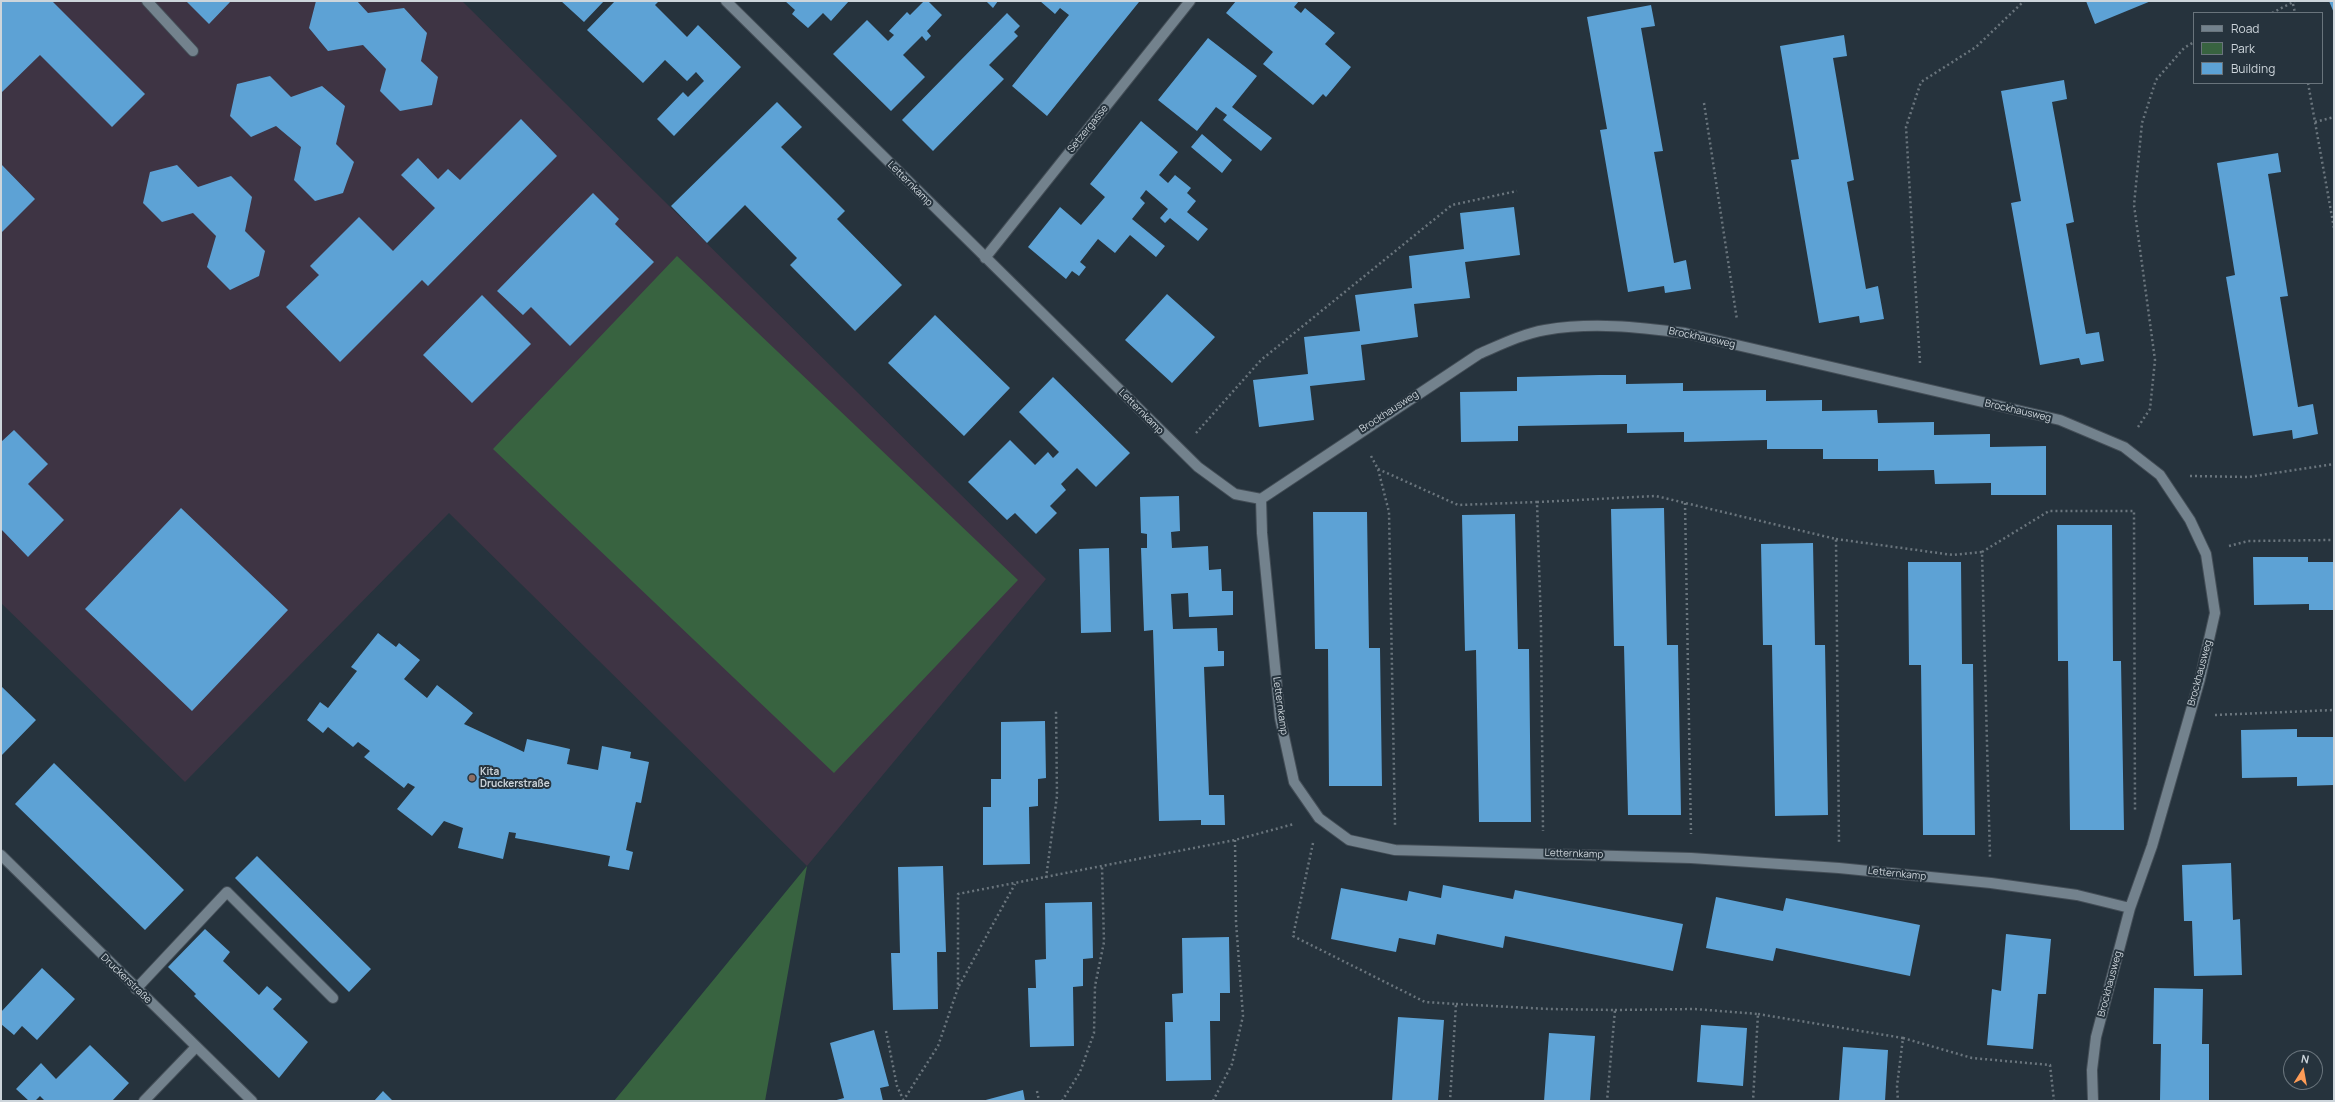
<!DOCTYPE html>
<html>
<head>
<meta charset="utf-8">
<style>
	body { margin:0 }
	#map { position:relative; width:2335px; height:1102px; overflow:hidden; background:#26333d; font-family:Manrope,sans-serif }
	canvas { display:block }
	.frame { position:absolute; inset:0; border:2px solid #cdd5db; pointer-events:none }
	.legend { position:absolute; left:2193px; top:12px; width:130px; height:72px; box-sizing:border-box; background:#26333d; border:1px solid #69747c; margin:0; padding:5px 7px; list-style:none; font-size:12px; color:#cdd5db }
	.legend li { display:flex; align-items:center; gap:8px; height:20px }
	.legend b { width:20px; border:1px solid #69747c }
	.north { position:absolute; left:2283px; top:1050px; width:40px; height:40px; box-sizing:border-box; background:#26333d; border:1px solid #69747c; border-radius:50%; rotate:11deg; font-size:11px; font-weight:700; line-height:16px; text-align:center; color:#cdd5db }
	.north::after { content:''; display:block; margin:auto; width:14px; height:18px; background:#fe9c57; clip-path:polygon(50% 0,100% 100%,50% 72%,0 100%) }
</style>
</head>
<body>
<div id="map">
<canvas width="2335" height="1102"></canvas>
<div class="frame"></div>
<ul class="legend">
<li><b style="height:5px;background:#73828d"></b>Road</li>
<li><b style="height:11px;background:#386340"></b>Park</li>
<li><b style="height:11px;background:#5da2d5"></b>Building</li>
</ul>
<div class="north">N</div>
</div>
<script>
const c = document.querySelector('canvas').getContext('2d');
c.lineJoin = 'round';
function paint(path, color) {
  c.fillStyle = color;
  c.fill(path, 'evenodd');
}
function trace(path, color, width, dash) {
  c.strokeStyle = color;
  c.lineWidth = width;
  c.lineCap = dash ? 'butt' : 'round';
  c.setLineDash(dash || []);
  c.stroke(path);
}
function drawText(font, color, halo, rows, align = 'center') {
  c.font = font + ' Manrope,sans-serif';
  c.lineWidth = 4;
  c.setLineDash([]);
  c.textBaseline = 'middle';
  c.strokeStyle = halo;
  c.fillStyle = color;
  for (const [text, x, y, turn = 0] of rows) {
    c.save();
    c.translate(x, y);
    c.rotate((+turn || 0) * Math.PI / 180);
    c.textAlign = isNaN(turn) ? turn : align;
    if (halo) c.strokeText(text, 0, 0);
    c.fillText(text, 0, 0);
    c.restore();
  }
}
paint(new Path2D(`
	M1,1H462L1046,579L807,866L449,513L185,782L1,603Z`), '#3e3444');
paint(new Path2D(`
	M677,256L1018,580L834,773L493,449Z
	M807,866L765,1101H614Z`), '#386340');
paint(new Path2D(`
	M1,1H52L145,94L112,127L40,55L1,93Z
	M186,1H231L209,24Z
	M316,1H357L368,13L404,8L427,33L421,61L438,77L432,105L400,111L380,91L386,69L363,45L328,51L309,28Z
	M561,1H604L584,22Z
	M615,1H659L655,5L687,37L698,25L741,67L674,136L657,119L683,92L688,97L704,81L696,72L687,81L665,60L643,83L587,30Z
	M785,1H849L831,21L823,13L808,28L792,14L795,10Z
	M924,1H928L942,15L927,31L931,36L926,41L922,36L903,55L925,77L891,111L833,54L867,20L888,41L894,35L889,31L907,12L910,15Z
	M986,1H998L993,8Z
	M1040,1L1139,2L1047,116L1012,86L1069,15L1060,8L1055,14Z
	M1236,1H1299L1294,7L1301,13L1305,8L1335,33L1325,44L1351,67L1326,97L1323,94L1313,105L1263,64L1273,52L1226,13Z
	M2086,1H2151L2095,24Z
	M2329,1H2334V13Z
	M1651,5L1655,26L1641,28L1663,151L1654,152L1674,263L1686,260L1691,289L1665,293L1664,286L1628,292L1600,130L1607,129L1587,17Z
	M1007,13L1020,26L1014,32L1018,36L989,65L1004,79L933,151L902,120Z
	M1844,35L1847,56L1833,58L1854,180L1847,182L1866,289L1878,286L1884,319L1860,323L1859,316L1819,323L1791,160L1799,159L1780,46Z
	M1208,38L1257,76L1232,107L1272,138L1261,151L1223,120L1227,115L1216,107L1197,131L1158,100Z
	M270,76L291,97L322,86L345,106L336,144L354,162L343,193L315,201L294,180L301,147L276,126L251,137L230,116L237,84Z
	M2064,80L2067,99L2052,102L2074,222L2066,224L2086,334L2099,332L2104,361L2081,365L2079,358L2040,365L2011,203L2021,201L2001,91Z
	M777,102L802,127L781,147L845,211L837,219L902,285L855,331L790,265L797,258L745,205L707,243L671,206Z
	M521,119L557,156L428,286L422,280L340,362L286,307L319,275L310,266L359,217L393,251L435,208L401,175L418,158L438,179L448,169L460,180Z
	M1141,121L1178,152L1159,175L1168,183L1175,175L1191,188L1187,193L1196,201L1187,212L1208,229L1198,241L1170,218L1165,223L1160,218L1168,209L1146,190L1140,198L1145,203L1132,219L1165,246L1156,257L1130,235L1115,253L1098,239L1080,262L1086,267L1079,276L1072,271L1066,279L1028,247L1060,207L1081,225L1105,197L1090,184Z
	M1202,134L1232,160L1222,173L1191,147Z
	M2278,153L2281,172L2268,174L2288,296L2280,297L2298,407L2313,404L2318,434L2293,439L2292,430L2253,436L2226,277L2235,275L2217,163Z
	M1,164L35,199L1,233Z
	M177,165L198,187L231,176L252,197L245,231L265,251L259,276L230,290L207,267L216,236L193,213L162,222L143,203L150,172Z
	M593,193L619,219L615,224L654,262L570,346L531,307L523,315L497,291Z
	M1514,207L1520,255L1465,262L1470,298L1414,304L1418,337L1361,345L1365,380L1310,386L1314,420L1259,427L1253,380L1308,374L1304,337L1360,331L1355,295L1412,288L1409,256L1464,249L1460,213Z
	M1167,294L1215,337L1172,383L1125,340Z
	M482,295L531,344L472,403L423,355Z
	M935,315L1010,388L964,436L888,363Z
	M1599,375H1626V384L1683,383V391L1766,390V401L1822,400V411L1877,410L1878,423L1934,422V435L1990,434V447L2046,446V495H1991V483L1935,484L1934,470L1878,471V459H1823V449H1767V440L1684,442V432L1627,433V424L1518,426V441L1461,442L1460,392L1517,391V377Z
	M1053,377L1130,453L1096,487L1077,468L1061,484L1066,490L1050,506L1057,513L1036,534L1015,513L1007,520L968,482L1010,440L1035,465L1048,452L1053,458L1059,452L1019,412Z
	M14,430L48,464L28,484L64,520L28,557L1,529V442Z
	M1179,496L1180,531L1171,532L1172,548L1208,546L1209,570L1221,569L1222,591H1233V615L1189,617L1188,593L1171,594L1173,629L1217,628L1218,651H1224V666L1204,667L1209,795H1224L1225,825H1201V820L1159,821L1153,630L1144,631L1141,548H1147V534L1141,533L1140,497Z
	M181,508L288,610L192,711L85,609Z
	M1664,508L1667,645H1678L1681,815H1628L1624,646H1614L1611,509Z
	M1313,512H1367L1369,648H1380L1382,786H1329L1328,649H1315Z
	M1515,514L1518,649H1529L1531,822H1479L1476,650L1465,651L1462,515Z
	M2057,525H2112L2113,661H2121L2124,830H2070L2068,661H2058Z
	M1813,543L1815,645H1825L1828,815L1775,816L1772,645H1763L1761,544Z
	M1109,548L1111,632L1081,633L1079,549Z
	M2253,557H2308V562H2334V610H2309V604L2254,605Z
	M1908,562H1961L1962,664H1973L1975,835H1923L1921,665H1909Z
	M378,633L396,647L399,643L420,660L404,679L427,698L437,685L473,713L464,724L524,752L527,739L570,749L567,764L598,770L602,746L631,752L630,758L649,762L641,803L636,802L626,850L633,852L629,870L608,866L610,856L515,838L516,833L509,832L503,859L458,848L463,828L444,821L432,836L397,809L415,787L408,783L404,788L364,757L370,751L358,742L353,747L328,727L323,733L307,720L320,702L328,708L357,671L351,667Z
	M1,686L36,720L1,756Z
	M1045,721L1046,778L1038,779V806L1029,807L1030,864L983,865V807H991V779H1001V722Z
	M2297,729V737H2334V785L2297,786V777L2242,778L2241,730Z
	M54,763L184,890L145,930L15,804Z
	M257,856L371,969L349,992L235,878Z
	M2231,863L2233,920L2240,919L2242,975L2194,976L2192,921H2184L2182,865Z
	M943,866L946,952H937L938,1009L893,1010L891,953H900L898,867Z
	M1443,885L1513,899L1515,890L1683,924L1673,971L1505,936L1503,948L1437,934L1435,945L1399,938L1396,952L1331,939L1341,888L1407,901L1409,891L1441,898Z
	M1716,897L1783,911L1786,898L1920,925L1910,976L1776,948L1773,961L1706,948Z
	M1092,902L1093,958L1083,959V986L1073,987L1074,1046L1030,1047L1028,988H1036L1035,960L1046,959L1045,903Z
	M205,929L230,952L223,961L259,995L267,986L282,999L273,1009L308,1042L279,1078L194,996L196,994L168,967Z
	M2006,934L2051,939L2046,994H2038L2033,1049L1987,1045L1992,989L2001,991Z
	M1229,937L1230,993H1220V1021H1210L1211,1080L1166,1081L1165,1022H1173L1172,994L1183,993L1182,938Z
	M42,968L75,999L37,1040L22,1026L14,1035L1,1024V1012Z
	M2154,988L2203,989L2202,1044H2209V1100H2160L2161,1044H2153Z
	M1398,1017L1444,1020L1438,1101H1392Z
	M1701,1025L1747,1028L1743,1086L1697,1082Z
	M874,1030L889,1086L880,1088L883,1101H833L844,1098L830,1043Z
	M1549,1033L1595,1036L1590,1101H1544Z
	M90,1045L129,1083L112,1101H45L40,1096L35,1101H29L16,1089L41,1063L56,1079Z
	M1843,1047L1888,1050L1885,1101H1839Z
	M1023,1090L1025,1101H982Z
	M383,1091L393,1101H374Z`), '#5da2d5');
const minor = new Path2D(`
	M147,1L193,51
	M726,1L1198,467L1235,494L1261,499
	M985,258L1190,1
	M1261,499L1479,354C1500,345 1522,334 1545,330C1592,322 1638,327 1685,333L2060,420L2124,447L2160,475L2190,520L2206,554L2215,613L2200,679L2152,846L2130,908L2096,1037L2092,1070L2093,1101
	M1261,499L1262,533L1280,718L1294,782L1319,818L1349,840L1395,850L1691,858L1839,868L1991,883L2077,895L2130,908
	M1,855L252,1101
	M136,989L227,892L333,998
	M144,1101L196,1047`);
trace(minor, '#444e57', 12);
trace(new Path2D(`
	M2293,4L2295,13
	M2272,13L2295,1
	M2308,83L2334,228
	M1704,103L1737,320
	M2315,122L2334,117
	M1920,363L1906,127L1921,82L1976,47L2024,1
	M2138,427L2150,409L2155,360L2134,205L2142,123L2156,80L2184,48L2194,42
	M1196,433L1261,360L1452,205L1517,191
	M1371,456L1378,469L1389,512L1395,825
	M1378,469L1458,505L1537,502L1541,626L1543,831
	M2190,476L2249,477L2334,464
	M1537,502L1656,496L1836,539L1839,844
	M1685,503L1691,834
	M1836,539L1953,555L1982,552L1990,858
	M2229,546L2248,541L2334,540
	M1982,552L2049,511H2134L2135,810
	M2215,715L2334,710
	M1313,843L1293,936L1425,1002L1456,1004L1450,1101
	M1046,878L1057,796L1056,710
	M959,986L1015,884
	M1456,1004L1549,1009L1615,1010L1607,1101
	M1615,1010L1695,1009L1758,1014L1753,1101
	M1758,1014L1903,1038L1897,1086L1898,1101
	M886,1031L897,1086L903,1099
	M1903,1038L1972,1058L2050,1065L2054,1101
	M1037,1091L1039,1101
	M903,1101L938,1046L958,988V894L1235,840L1294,824
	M1062,1101L1080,1072L1094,1033L1095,986L1104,942L1102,867
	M1213,1101L1232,1064L1243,1016L1236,922L1235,840`), '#6a757d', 2.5, [2, 3]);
trace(minor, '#73828d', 10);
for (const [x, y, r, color] of [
	[472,778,4,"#8d6e63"]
]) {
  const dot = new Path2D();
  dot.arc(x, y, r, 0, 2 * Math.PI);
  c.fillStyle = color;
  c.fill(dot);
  trace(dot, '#26333d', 1.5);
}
drawText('10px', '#cdd5db', '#26333d', [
	["Setzergasse",1088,129,-51],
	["Letternkamp",910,184,45],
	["Brockhausweg",1702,338,12],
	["Brockhausweg",2018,411,13],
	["Letternkamp",1141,412,45],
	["Brockhausweg",1389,412,-33],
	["Brockhausweg",2200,673,-75],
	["Letternkamp",1280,706,82],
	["Letternkamp",1574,854,2],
	["Letternkamp",1897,874,6],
	["Druckerstraße",126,979,44],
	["Brockhausweg",2110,984,-75]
]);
drawText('bold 10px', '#cdd5db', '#26333d', [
	["Kita",480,772],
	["Druckerstraße",480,784]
], 'left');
</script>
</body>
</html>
